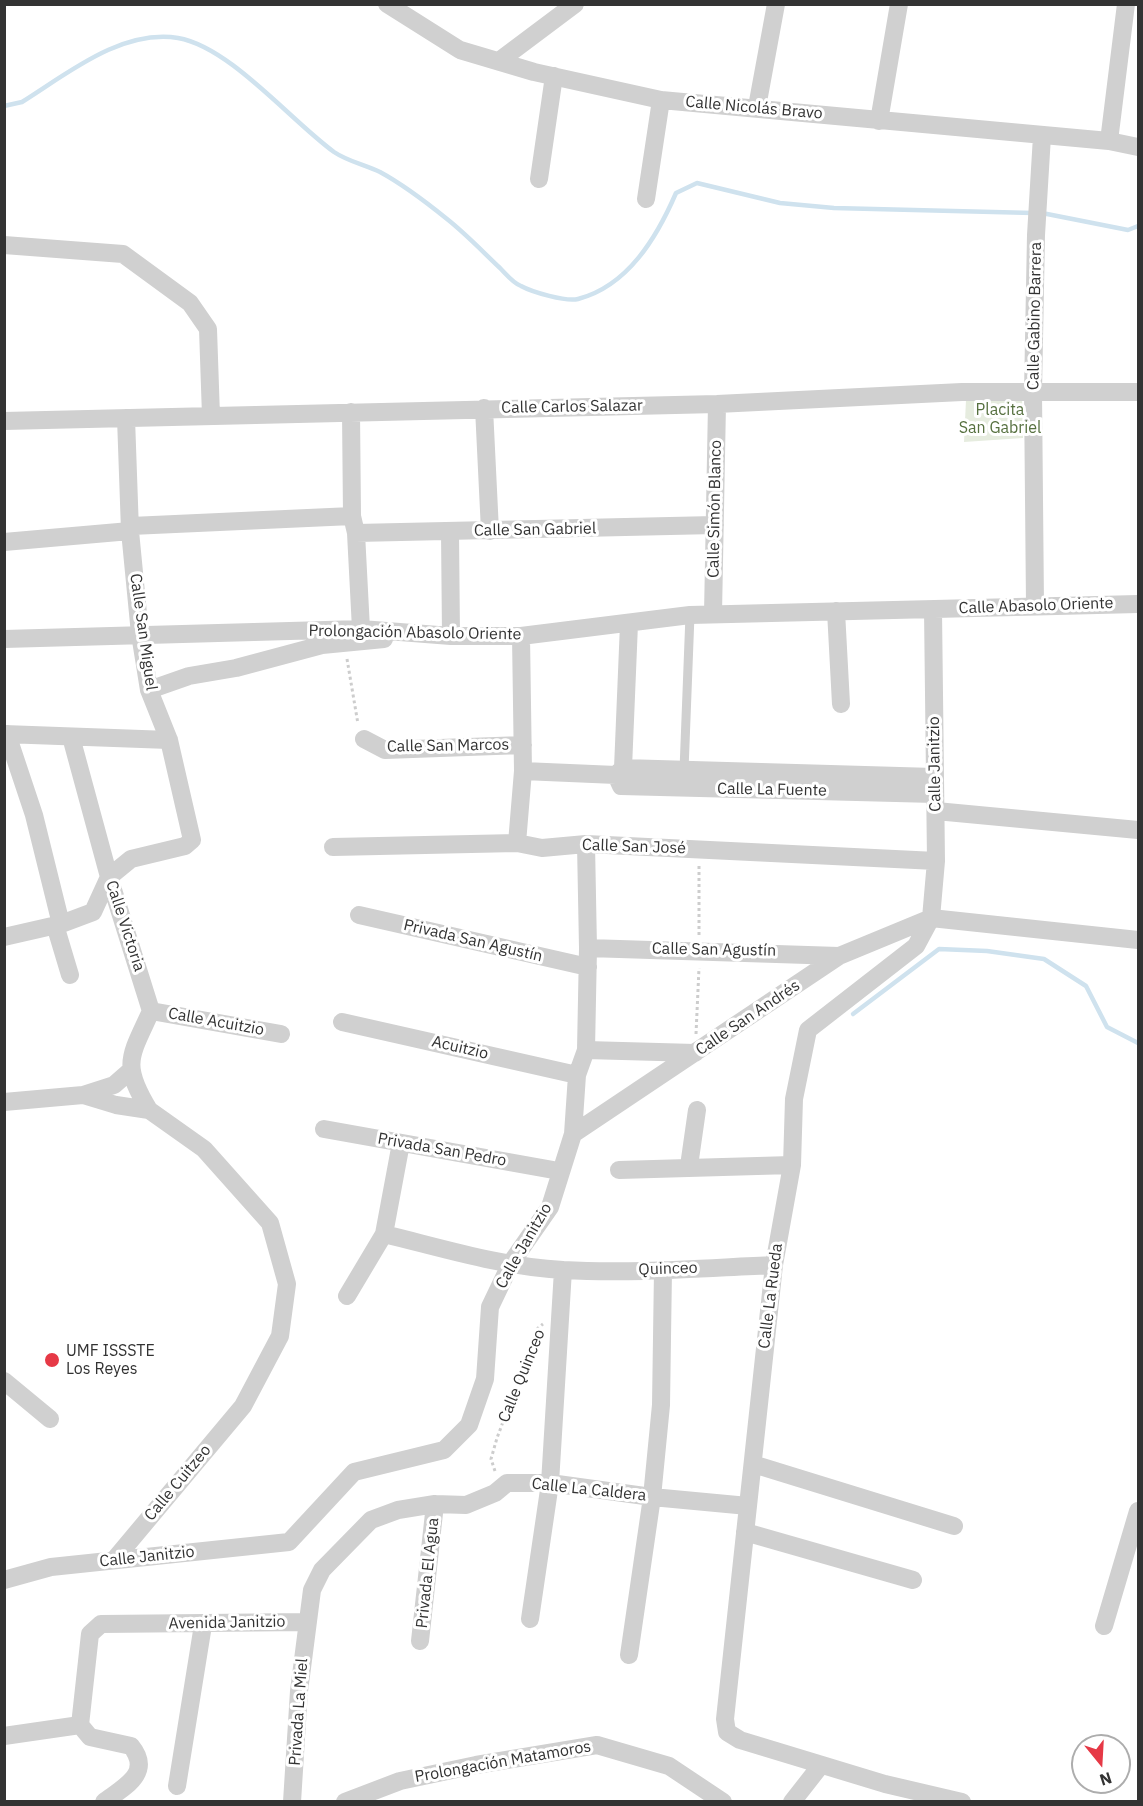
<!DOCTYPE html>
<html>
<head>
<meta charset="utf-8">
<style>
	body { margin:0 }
	#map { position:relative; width:1143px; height:1806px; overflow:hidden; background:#fff; font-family:"IBM Plex Sans",sans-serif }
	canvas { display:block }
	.frame { position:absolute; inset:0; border:6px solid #333; pointer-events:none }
	.north { position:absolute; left:1071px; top:1734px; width:60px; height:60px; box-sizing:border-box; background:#fff; border:2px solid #adadad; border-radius:50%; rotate:162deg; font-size:16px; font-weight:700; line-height:24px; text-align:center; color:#333 }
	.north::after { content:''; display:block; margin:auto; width:21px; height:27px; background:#e63946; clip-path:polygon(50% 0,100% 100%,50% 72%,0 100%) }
</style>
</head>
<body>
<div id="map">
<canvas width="1143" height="1806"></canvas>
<div class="frame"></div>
<div class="north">N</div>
</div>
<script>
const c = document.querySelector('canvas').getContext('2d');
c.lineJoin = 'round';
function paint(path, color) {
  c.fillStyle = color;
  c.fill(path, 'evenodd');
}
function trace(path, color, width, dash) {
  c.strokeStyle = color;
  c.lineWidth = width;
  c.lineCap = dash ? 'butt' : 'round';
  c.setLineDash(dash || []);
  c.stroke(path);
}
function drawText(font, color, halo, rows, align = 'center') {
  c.font = font + ' "IBM Plex Sans",sans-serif';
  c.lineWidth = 6;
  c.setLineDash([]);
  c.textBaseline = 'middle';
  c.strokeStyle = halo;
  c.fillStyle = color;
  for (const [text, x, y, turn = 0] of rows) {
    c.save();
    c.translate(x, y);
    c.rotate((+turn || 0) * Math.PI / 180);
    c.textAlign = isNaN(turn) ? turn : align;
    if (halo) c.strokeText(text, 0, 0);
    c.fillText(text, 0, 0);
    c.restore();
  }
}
paint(new Path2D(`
	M1022,398L1023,438L964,442L966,400Z`), '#e6ecdf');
trace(new Path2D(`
	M4,106L22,102C67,74 121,29 178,38C230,47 290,120 334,152C347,161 365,165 380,172C404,185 426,202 447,219C466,234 483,252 500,268C506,274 513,283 521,286C532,292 566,302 578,299C628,286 657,237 676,193L697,183L780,203L834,208L1033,213
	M1042,213L1128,230L1138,226
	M853,1014L939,949L987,951L1044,959L1086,986L1107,1027L1138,1043`), '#cfe2ee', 4.5);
trace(new Path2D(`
	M347,659L358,724
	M699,866V935
	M696,1034L699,968
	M495,1471L491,1459L497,1438L538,1328L543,1324`), '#cdcdcd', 3, [3, 3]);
trace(new Path2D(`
	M684,770L690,615`), '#d0d0d0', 9);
trace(new Path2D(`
	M387,4L460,50L534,72L661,100L1109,141L1138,147
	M499,61L575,4
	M757,107L776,4
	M879,121L899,4
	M1109,141L1126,4
	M539,179L554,76
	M646,199L661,100
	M4,245L123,254L190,303L208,329L211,416
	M484,408L490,531
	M351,412L352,516L356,533L361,629
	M4,421L717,404L962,392H1138
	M131,526L352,516
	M450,532L451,636
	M356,533L715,525
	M4,542L130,531
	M1035,605L1033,392L1036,235L1042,136
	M933,610L936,861L931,918L916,946L808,1030L794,1099L792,1165L774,1265L725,1719L727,1732L740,1740L885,1784L962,1802
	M836,611L841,704
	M713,614L717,404
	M629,624L623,768L616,775L621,786L935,794
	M4,639L361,629L451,636H521L690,615L1138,604
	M149,690L189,676L236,668L322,645L384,639
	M4,734L169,740
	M7,734L34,815L61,924
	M71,737L109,877L151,1011C130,1057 121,1064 149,1110
	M364,739L385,750L523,745
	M623,768L934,777
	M523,771L616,775
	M936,811L1138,830
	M517,843L523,771L521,636
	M333,847L517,843L542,848L586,844L936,861
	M359,915L588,967
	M55,925L70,975
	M4,937L61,924L93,912L109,877L131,859L185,846L192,840L169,740L149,690L140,634L130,531L126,418
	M588,948L839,956
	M151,1011L281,1034
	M342,1022L577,1075
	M586,1050L695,1053
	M83,1095L114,1085L130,1071
	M4,1102L83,1095L116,1105L149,1110L204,1149L270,1223L287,1284L280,1336L243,1406L114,1560
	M324,1129L559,1171
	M573,1134L839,956L931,918L1138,940
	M689,1166L697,1110
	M619,1170L792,1165
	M384,1234C442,1248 503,1267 563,1270C633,1274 704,1268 774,1265
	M347,1296L384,1234L401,1143
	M4,1381L50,1419
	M753,1464L954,1526
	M745,1532L913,1580
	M4,1580L51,1567L289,1542L354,1472L444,1450L469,1425L485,1379L490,1307L511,1263L550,1207L573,1134L577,1075L586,1050L588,948L586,844
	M530,1619L550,1483L563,1270
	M1104,1626L1138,1511
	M420,1641L435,1504
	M629,1655L652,1497L661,1405L663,1270
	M4,1736L80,1725
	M177,1786L203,1625
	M104,1802C124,1787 153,1773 131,1746L90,1737L80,1725L90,1634L101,1624L306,1622
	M292,1802L299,1691L312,1590L322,1570L371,1520L398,1510L435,1504L466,1505L495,1493L507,1483H550L652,1497L748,1506
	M345,1802L400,1781L476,1765L597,1745L669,1766L723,1802
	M792,1802L821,1765`), '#d0d0d0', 18);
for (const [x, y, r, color] of [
	[52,1360,8,"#e63946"]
]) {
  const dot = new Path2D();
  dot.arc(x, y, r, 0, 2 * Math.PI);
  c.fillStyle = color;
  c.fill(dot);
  trace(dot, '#fff', 2);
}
drawText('16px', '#333', '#fff', [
	["Calle Nicolás Bravo",754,108,5],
	["Calle Gabino Barrera",1035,316,-89],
	["Calle Carlos Salazar",572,407,-1],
	["Calle Simón Blanco",715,509,-89],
	["Calle San Gabriel",535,530,-1],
	["Calle Abasolo Oriente",1036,606,-2],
	["Calle San Miguel",143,632,82],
	["Prolongación Abasolo Oriente",415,633,1],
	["Calle San Marcos",448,746,-1],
	["Calle Janitzio",935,764,-91],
	["Calle La Fuente",772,790,1],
	["Calle San José",634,847,2],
	["Calle Victoria",125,926,72],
	["Privada San Agustín",473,941,13],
	["Calle San Agustín",714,950,1],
	["Calle San Andrés",748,1018,-34],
	["Calle Acuitzio",216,1022,10],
	["Acuitzio",460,1048,13],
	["Privada San Pedro",442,1150,10],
	["Calle Janitzio",524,1246,-60],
	["Quinceo",668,1269,-2],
	["Calle La Rueda",771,1296,-83],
	["Calle Quinceo",522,1376,-68],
	["Calle Cuitzeo",178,1483,-50],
	["Calle La Caldera",589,1490,6],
	["Calle Janitzio",147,1557,-6],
	["Privada El Agua",428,1573,-84],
	["Avenida Janitzio",227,1623,-1],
	["Privada La Miel",299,1712,-86],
	["Prolongación Matamoros",503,1762,-10]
]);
drawText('16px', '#56703f', '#fff', [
	["Placita",1000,410],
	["San Gabriel",1000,428]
]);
drawText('16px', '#333', '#fff', [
	["UMF ISSSTE",66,1351],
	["Los Reyes",66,1369]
], 'left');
</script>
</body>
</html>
